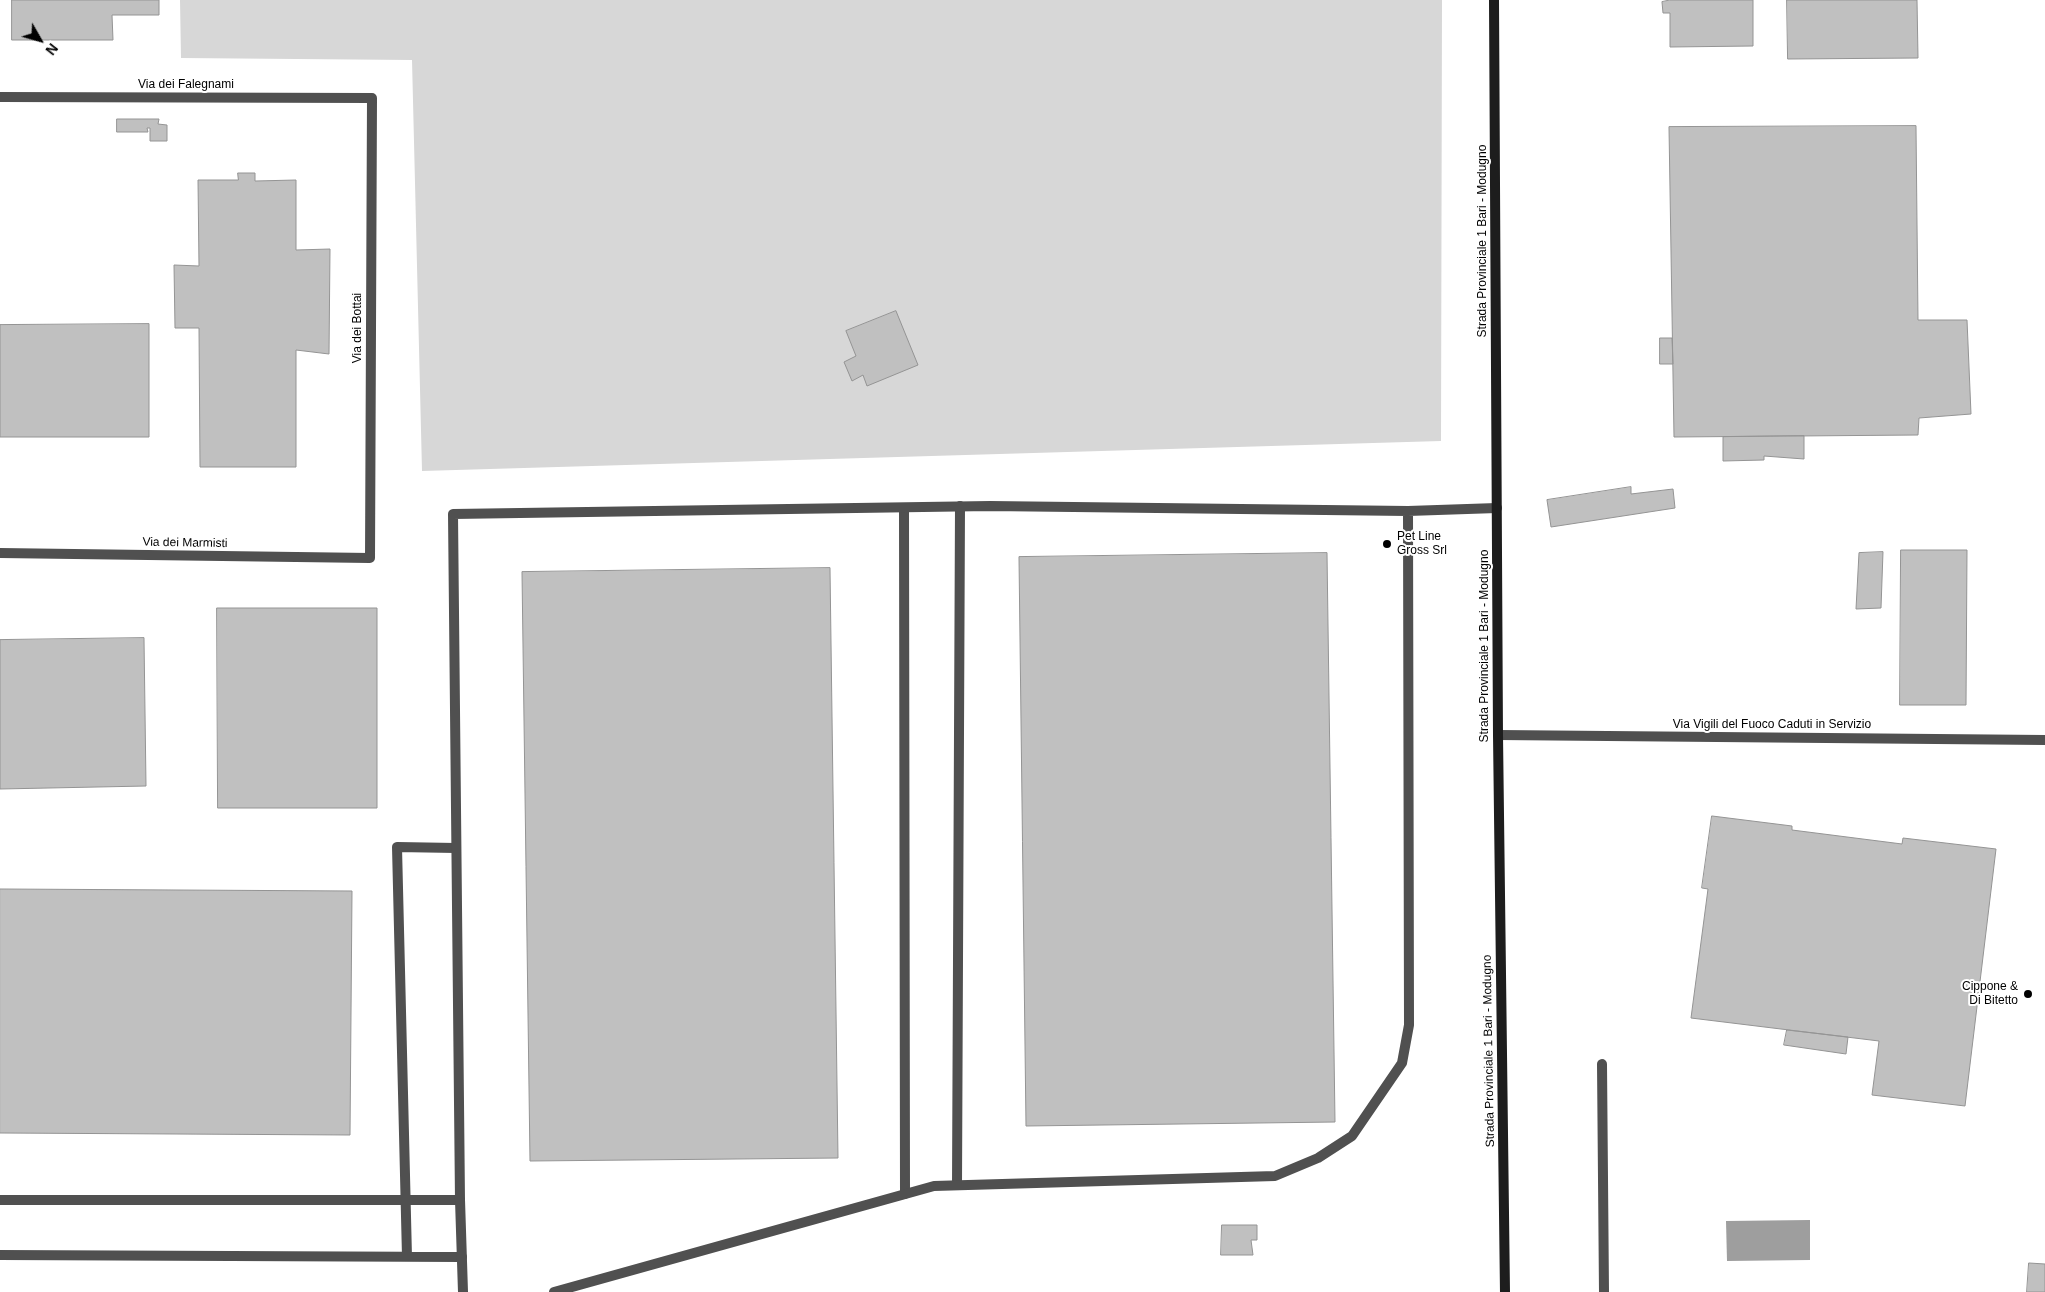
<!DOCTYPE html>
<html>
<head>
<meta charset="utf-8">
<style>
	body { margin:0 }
	#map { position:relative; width:2045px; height:1292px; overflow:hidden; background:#fff; font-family:Helvetica,sans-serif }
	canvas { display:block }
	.north { position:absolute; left:15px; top:15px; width:50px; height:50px; -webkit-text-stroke:4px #fff; paint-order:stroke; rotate:128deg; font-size:14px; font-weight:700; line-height:20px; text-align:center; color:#000 }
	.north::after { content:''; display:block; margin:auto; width:18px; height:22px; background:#000; clip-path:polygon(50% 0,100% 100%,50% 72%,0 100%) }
</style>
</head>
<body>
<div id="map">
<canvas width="2045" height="1292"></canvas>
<div class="north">N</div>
</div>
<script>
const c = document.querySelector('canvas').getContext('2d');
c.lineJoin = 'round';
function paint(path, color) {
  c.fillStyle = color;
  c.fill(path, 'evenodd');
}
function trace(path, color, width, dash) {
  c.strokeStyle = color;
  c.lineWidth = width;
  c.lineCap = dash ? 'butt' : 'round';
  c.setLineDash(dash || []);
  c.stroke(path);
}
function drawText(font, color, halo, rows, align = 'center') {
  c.font = font + ' Helvetica,sans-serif';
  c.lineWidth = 4;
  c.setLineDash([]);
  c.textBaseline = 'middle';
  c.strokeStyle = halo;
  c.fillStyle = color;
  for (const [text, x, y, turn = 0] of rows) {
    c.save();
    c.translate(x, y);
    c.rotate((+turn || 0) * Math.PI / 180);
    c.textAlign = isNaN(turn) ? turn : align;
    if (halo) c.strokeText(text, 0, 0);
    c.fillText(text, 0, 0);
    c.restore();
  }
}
paint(new Path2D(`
	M180,0H1442L1441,441L422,471L412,60L181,58Z`), '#d7d7d7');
paint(new Path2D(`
	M1810,1220V1260L1727,1261L1726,1221Z`), '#9e9e9e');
const building = new Path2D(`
	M12,0H159V15H112L113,40H12Z
	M1670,0H1753V46L1670,47V13H1663L1662,2Z
	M1787,0H1917L1918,58L1788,59Z
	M117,119H159L158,124L167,125V141H150V128H147L148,132H117Z
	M1916,126L1918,320H1967L1971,414L1919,418L1918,435L1674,437L1669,127Z
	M238,173H255V181L296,180V250L330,249L329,354L296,350V467H200L199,328H175L174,265L199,266L198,180H238Z
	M896,311L918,365L867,386L863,375L852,381L844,362L856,356L846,331Z
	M149,324V437H0V325Z
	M1660,338H1672L1673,364H1660Z
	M1804,436V459L1764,456V460L1723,461V437Z
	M1631,487V494L1673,489L1675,508L1551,527L1547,500Z
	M1901,550H1967L1966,705H1900Z
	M1883,552L1881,608L1856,609L1859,553Z
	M1327,553L1335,1122L1026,1126L1019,557Z
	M830,568L838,1158L530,1161L522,572Z
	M217,608H377V808H218Z
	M144,638L146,786L0,789V640Z
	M1712,816L1792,826V830L1902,844L1903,838L1996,849L1965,1106L1872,1095L1879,1041L1691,1018L1708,889L1702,888Z
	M0,889L352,891L350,1135L0,1133Z
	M1787,1030L1848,1037L1846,1054L1784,1045Z
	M1222,1225H1257V1240H1251L1253,1255H1221Z
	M2029,1263L2045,1264V1292H2027Z`);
paint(building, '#c0c0c0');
trace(building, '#949494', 1);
trace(new Path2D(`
	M904,508L905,1194
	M1602,1064L1604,1292
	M957,1185L960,506
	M0,1200H460
	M0,1255L462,1257
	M407,1257L397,847L456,848`), '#505050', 10);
trace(new Path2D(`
	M0,97L372,98L370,558L0,553
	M1498,735L2045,740
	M463,1292L460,1200L453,514L990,506L1408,511L1497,508
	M554,1292L934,1186L1275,1176L1318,1158L1352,1136L1402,1063L1409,1025L1408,511`), '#505050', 10);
trace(new Path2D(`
	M1494,0L1498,735L1505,1292`), '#1d1d1d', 10);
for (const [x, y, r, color] of [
	[1387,544,5,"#000"],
	[2028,994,5,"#000"]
]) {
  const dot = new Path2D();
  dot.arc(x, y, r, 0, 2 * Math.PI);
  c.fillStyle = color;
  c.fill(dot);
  trace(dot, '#fff', 2);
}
drawText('12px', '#000', '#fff', [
	["Via dei Falegnami",186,85],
	["Strada Provinciale 1 Bari - Modugno",1483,241,-90],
	["Via dei Bottai",358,328,-90],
	["Via dei Marmisti",185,543,1],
	["Strada Provinciale 1 Bari - Modugno",1485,646,-90],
	["Via Vigili del Fuoco Caduti in Servizio",1772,725],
	["Strada Provinciale 1 Bari - Modugno",1489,1051,-91]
]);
drawText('12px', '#000', '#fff', [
	["Pet Line",1397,537],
	["Gross Srl",1397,551],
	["Cippone &",2018,987,"right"],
	["Di Bitetto",2018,1001,"right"]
], 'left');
</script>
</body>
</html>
